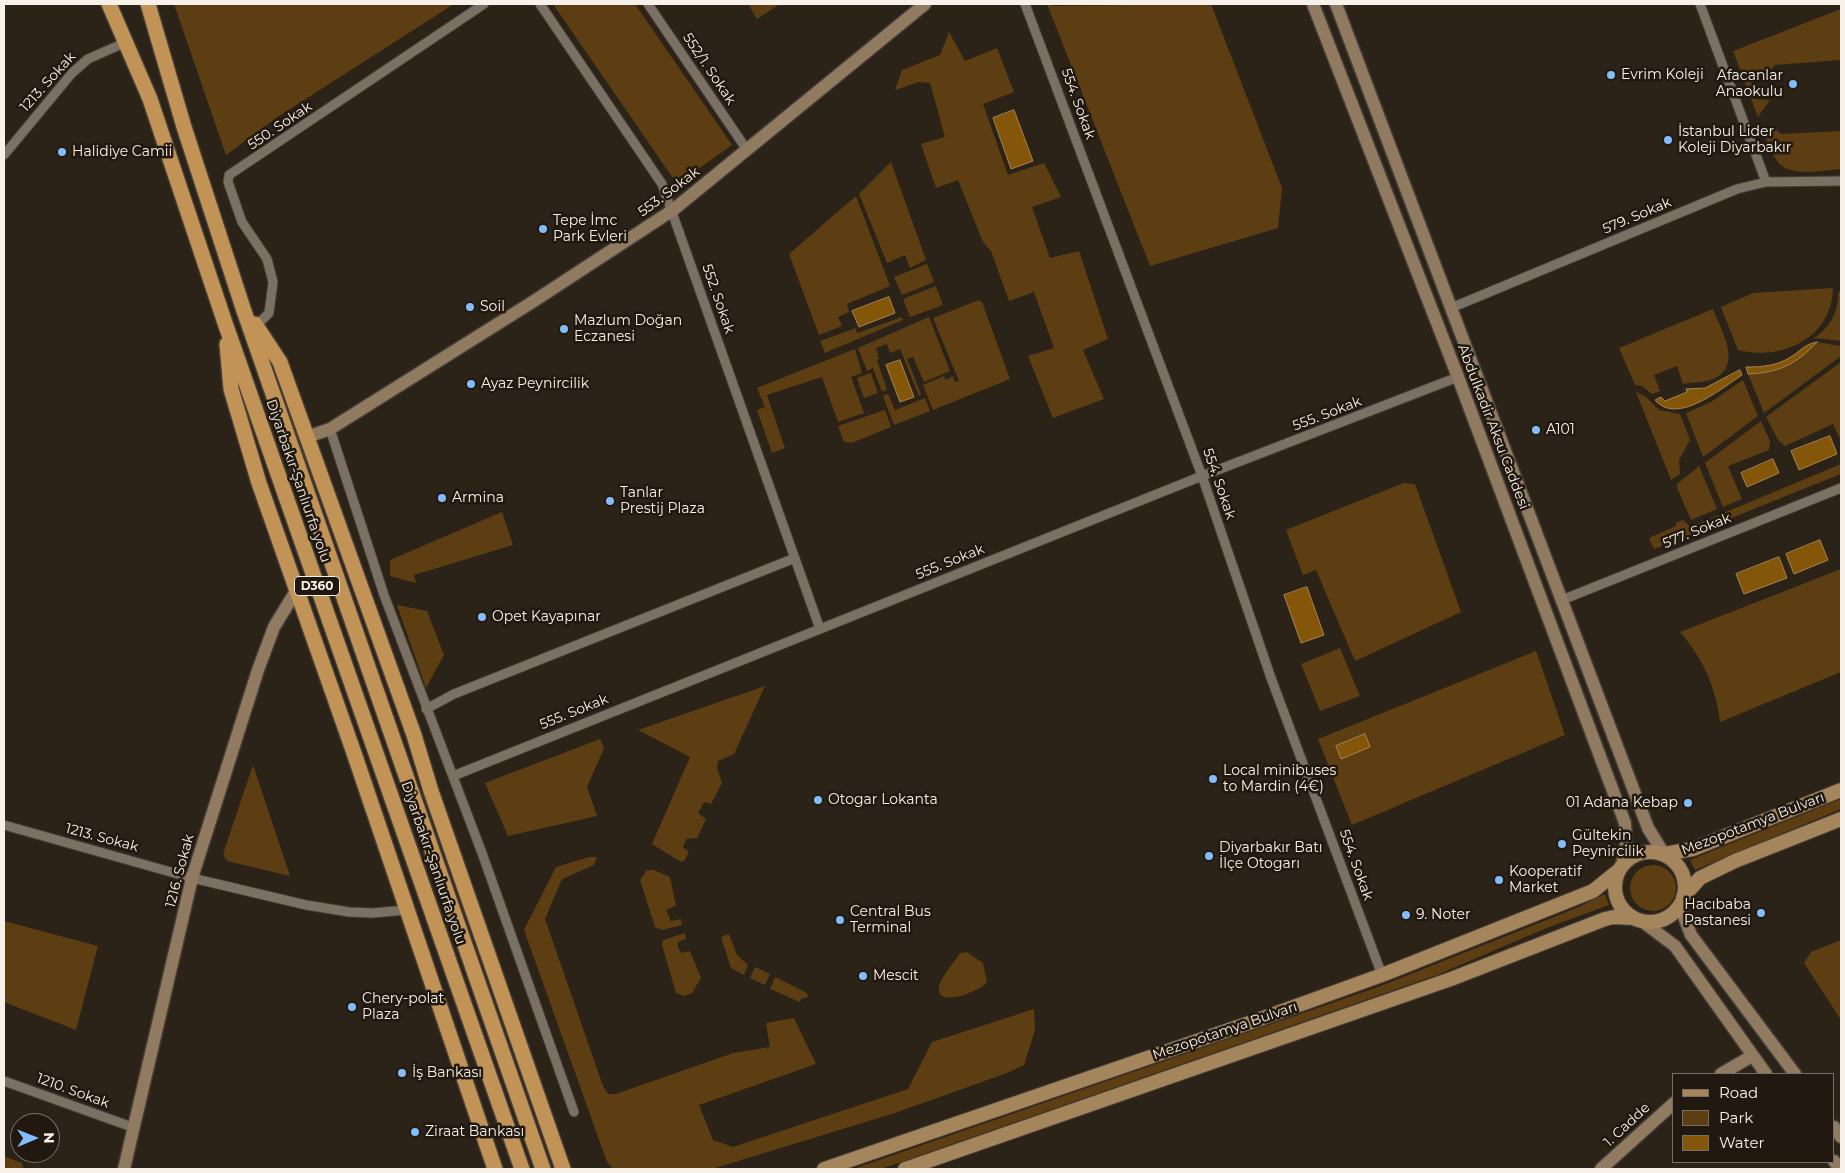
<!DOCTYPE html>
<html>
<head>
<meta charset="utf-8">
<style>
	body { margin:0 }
	#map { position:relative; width:1845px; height:1173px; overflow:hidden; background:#2b2218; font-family:Montserrat,sans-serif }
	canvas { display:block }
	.frame { position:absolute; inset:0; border:5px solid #f7f1ea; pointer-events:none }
	.legend { position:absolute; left:1672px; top:1073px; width:162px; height:90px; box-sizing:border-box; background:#21190f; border:1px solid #776f67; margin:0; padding:6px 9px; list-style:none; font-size:15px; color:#f7f1ea }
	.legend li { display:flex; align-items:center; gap:10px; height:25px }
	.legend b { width:25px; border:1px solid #776f67 }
	.north { position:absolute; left:10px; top:1113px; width:50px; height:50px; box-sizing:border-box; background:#21190f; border:1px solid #776f67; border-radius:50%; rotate:89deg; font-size:14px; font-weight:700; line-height:20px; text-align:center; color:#f7f1ea }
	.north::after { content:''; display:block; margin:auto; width:18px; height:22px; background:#83bcfb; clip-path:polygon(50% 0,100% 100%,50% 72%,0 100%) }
</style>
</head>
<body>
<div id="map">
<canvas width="1845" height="1173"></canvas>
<div class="frame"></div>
<ul class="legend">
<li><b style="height:6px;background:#a5855c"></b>Road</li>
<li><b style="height:14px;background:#5d3e12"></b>Park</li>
<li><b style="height:14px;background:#84560a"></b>Water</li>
</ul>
<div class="north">N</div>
</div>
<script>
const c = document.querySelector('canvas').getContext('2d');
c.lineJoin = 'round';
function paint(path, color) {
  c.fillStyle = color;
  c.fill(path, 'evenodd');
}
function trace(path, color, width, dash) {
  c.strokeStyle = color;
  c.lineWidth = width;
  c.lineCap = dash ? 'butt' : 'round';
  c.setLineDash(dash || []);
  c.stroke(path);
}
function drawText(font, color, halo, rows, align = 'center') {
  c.font = font + ' Montserrat,sans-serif';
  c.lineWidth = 5;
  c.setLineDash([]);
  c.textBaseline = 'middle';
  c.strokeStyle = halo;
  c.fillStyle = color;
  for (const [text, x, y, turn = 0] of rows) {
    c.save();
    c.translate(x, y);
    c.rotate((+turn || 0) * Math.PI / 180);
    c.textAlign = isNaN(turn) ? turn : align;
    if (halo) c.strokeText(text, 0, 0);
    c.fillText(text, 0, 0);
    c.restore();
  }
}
paint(new Path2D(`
	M174,4H454L276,118L226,155Z
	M553,4H635L732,145L677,184Z
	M748,4H780L757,19Z
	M1047,4L1055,6L1211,4L1282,188L1278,228L1150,266Z
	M1841,9V60L1775,65L1772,69L1753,76L1754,99L1770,100L1758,117L1733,51Z
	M949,32L965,61L997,48L1014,92L983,104L1008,175L1044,163L1061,197L1032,207L1050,258L1079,251L1108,339L1083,350L1104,399L1053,418L1028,356L1054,348L1034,292L1009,301L991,251L983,242L958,180L936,188L921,144L945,137L930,83L919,82L895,90L902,70L940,55Z
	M1774,128L1781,134L1841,131V169C1824,170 1788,178 1777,161C1771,152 1768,141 1763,132Z
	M891,162L926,260L910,268L905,255L887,263L859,194Z
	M856,196L890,286L847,304L849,312L838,317L842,326L819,335L789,254Z
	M927,264L934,282L902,295L894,277Z
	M936,286L943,305L910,317L903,299Z
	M1833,288C1832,338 1783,361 1738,350L1721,307L1753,293Z
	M1838,292H1841V341L1814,338C1830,327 1839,312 1838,292Z
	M979,300L982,302L1010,379L933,410L923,385L944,376L946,380L953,376L955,382L959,381L933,318Z
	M1713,309C1722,332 1746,371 1707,381C1699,383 1691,382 1683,384L1677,366L1654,375L1660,391L1652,394L1642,386L1635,385L1619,348Z
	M902,317L903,320L825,353L820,341L856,328L857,333Z
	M929,317L950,371L924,382L913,357L907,359L921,394L919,396L900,349L890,353L887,344L876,348L879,359L877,360L887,390L882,392L873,368L867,371L858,348Z
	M1817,342L1841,346V356L1764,413L1748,374C1778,372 1797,364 1817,342Z
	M855,349L862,373L851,377L864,413L838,422L822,377L767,395L785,448L772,453L757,410L765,407L757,388Z
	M1841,362V441L1833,424L1785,446L1778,440L1766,417Z
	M871,373L878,393L864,398L857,378Z
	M1743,380L1758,416L1703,457L1686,413L1711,402Z
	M1636,392L1645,396L1659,410L1680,414L1690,440L1679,460L1680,474L1671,480Z
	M888,394L895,410L925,398L930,411L894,425L883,396Z
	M885,410L891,427L852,443L844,442L838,426Z
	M1761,421L1770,441L1769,450L1728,466L1742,499L1723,507L1705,463Z
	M1841,464V474L1654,549L1649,538L1676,526V523L1683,520L1690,527Z
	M1699,466L1717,509L1691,520L1677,488V484Z
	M1404,483L1415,484L1461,612L1355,661L1316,570L1303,575L1286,530Z
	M502,512L513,545L414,575L416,583L390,576V560Z
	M1841,569V672L1720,722C1716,687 1703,659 1680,632Z
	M397,605L427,611L444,655L426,688Z
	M1340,648L1360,696L1320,711L1301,664Z
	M1536,651L1565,735L1352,825L1318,739Z
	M765,686L734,754L718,761L717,768L722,783L711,804L704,802L698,813L706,819L697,838L686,839L683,847L689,852L685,860L681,862L652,844L690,757L638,730Z
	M600,739L604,748L587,787L597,816L508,836L485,783Z
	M253,765L290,876L227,861L223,854Z
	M1841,799V809L1695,870L1690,860Z
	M589,857H597L594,865L562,879L545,919L603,1086L608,1094H616L733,1053L770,1047L766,1023L794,1018L816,1064L699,1105L713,1140L733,1147L908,1089L932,1042L1034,1009L1035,1030L1024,1065L1007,1073L895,1113L712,1169H613L607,1162L524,930L556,867Z
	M1630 888a23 23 0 1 1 46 0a23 23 0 1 1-46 0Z
	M647,870H654L670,877L676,906L666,910L671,921L681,919L682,925L662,930L655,927L640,880Z
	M1605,894L1609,905L1544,929L1437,975L881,1169H853L1378,987L1574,909Z
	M4,921L98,946L76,1030L4,1002Z
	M685,933L686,939L678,942V948L682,953L690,951L701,978L692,993L684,996L676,993L662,945L663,940Z
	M729,934L737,955L748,965L744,975L731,968L721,937Z
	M1841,940V1020L1804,963L1811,952Z
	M967,952L983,963L987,982C981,991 936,1009 939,987C940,979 955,961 960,953Z
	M755,967L770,974L765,985L750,978Z
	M775,977L807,993L808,997L801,999L800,1002L770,989Z
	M4,1156L22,1163L24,1169H4Z`), '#5d3e12');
const water = new Path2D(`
	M1014,110L1033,161L1011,169L993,118Z
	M889,297L895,313L859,327L852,311Z
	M1817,342C1797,364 1778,373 1748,374L1746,367C1761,367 1776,366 1789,358C1800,352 1804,344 1817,342Z
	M900,360L914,397L900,402L886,365Z
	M1740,370L1742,375C1722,388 1677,426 1655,400L1661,397L1665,401L1687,392L1686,389L1705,388Z
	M1830,436L1837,454L1799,470L1791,451Z
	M1773,459L1779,473L1747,487L1741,473Z
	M1820,540L1828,560L1794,574L1786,554Z
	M1779,557L1787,578L1744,594L1736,574Z
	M1307,587L1324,635L1301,643L1284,595Z
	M1365,734L1370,747L1341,759L1336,746Z`);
paint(water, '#84560a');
trace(water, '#a6844d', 1);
const street = new Path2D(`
	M540,4L662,184L820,629
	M648,4L747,150
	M1025,4L1202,476L1271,678L1382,975
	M1700,4L1766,182
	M4,155L72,73L88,59L124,43
	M1451,308L1737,189L1766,182L1841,181
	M256,326L269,313L273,282L267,259L242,222L228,182L229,175L484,4
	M330,429L384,595L482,853L574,1112
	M1562,600L1841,488
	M426,709L454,694L795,558
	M453,776L1202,476L1458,377
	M4,825L192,878L306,905L349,912L372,913L407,910
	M4,1081L132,1127`);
const secondary = new Path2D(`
	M1313,4L1458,377L1625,823L1626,844L1622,865
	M1336,4L1648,828L1664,854
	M307,437L330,429L534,301L673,210L925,4
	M1680,906L1691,935L1795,1074
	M1643,922L1675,946L1766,1074
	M1721,1074L1752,1056
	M1834,1127L1841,1137
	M1834,1161L1840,1169
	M124,1169L192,878L258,670L274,627L296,591
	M1601,1169L1674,1103`);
const primary = new Path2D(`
	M1615 887a35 35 0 1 1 70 0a35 35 0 1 1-70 0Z
	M1664,854L1693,849L1841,790
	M1683,897L1700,878L1735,861L1841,819
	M824,1169L1249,1023L1382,975L1593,891L1618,871
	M905,1169L1451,979L1605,919L1614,917L1633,918`);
const highway = new Path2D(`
	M109,4L150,99L225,323L522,1169
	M148,4L184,127L243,308L543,1169
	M255,324L280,362L414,735L431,791L563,1169
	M227,344L231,389L259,483L354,753L495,1169`);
trace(street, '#453e37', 11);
trace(secondary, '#453e37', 15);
trace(primary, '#453e37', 16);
trace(highway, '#453e37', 18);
trace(street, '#7a7064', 9);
trace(secondary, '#907a60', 12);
trace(primary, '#a5855c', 14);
trace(highway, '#c29356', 15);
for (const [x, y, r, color] of [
	[1611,75,5,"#83bcfb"],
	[1793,84,5,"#83bcfb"],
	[1668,140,5,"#83bcfb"],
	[62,152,5,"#83bcfb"],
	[543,229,5,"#83bcfb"],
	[470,307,5,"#83bcfb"],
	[564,329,5,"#83bcfb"],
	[471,384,5,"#83bcfb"],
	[1536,430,5,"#83bcfb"],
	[442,498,5,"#83bcfb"],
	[610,501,5,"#83bcfb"],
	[482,617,5,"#83bcfb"],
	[1213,779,5,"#83bcfb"],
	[818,800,5,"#83bcfb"],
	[1688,803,5,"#83bcfb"],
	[1562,844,5,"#83bcfb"],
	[1209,856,5,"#83bcfb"],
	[1499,880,5,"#83bcfb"],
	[1761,913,5,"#83bcfb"],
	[1406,915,5,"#83bcfb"],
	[840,920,5,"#83bcfb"],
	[863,976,5,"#83bcfb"],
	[352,1007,5,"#83bcfb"],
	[402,1073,5,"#83bcfb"],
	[415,1132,5,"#83bcfb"]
]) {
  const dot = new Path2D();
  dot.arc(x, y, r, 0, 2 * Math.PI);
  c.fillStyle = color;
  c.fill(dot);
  trace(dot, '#21190f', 2);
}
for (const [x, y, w] of [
	[317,586,45]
]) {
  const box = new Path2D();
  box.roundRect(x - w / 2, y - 9.5, w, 19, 4);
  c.fillStyle = '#21190f';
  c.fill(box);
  trace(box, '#f7f1ea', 1);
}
drawText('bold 12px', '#f7f1ea', null, [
	["D360",317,586]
]);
drawText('14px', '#f7f1ea', '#21190f', [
	["552/1. Sokak",709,69,56],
	["1213. Sokak",48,82,-48],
	["554. Sokak",1078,104,70],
	["550. Sokak",280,126,-34],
	["553. Sokak",669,192,-37],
	["579. Sokak",1637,216,-23],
	["552. Sokak",718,299,71],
	["555. Sokak",1327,414,-21],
	["Abdulkadir Aksu Caddesi",1493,427,69],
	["Diyarbakır-Şanlıurfa yolu",298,481,71],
	["554. Sokak",1219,484,71],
	["577. Sokak",1697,531,-22],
	["555. Sokak",950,562,-22],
	["555. Sokak",574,712,-22],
	["Mezopotamya Bulvarı",1753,824,-21],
	["1213. Sokak",102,838,15],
	["Diyarbakır-Şanlıurfa yolu",433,863,71],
	["554. Sokak",1356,865,70],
	["1216. Sokak",180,871,-75],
	["Mezopotamya Bulvarı",1225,1031,-19],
	["1210. Sokak",73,1091,20],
	["1. Cadde",1627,1125,-43]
]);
drawText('14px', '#f7f1ea', '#21190f', [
	["Evrim Koleji",1621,75],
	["Afacanlar",1783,76,"right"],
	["Anaokulu",1783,92,"right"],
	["İstanbul Lider",1678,132],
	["Koleji Diyarbakır",1678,148],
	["Halidiye Camii",72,152],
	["Tepe İmc",553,221],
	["Park Evleri",553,237],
	["Soil",480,307],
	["Mazlum Doğan",574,321],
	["Eczanesi",574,337],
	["Ayaz Peynircilik",481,384],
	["A101",1546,430],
	["Tanlar",620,493],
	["Prestij Plaza",620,509],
	["Armina",452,498],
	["Opet Kayapınar",492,617],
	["Local minibuses",1223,771],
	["to Mardin (4€)",1223,787],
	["Otogar Lokanta",828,800],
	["01 Adana Kebap",1678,803,"right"],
	["Gültekin",1572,836],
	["Peynircilik",1572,852],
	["Diyarbakır Batı",1219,848],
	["İlçe Otogarı",1219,864],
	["Kooperatif",1509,872],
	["Market",1509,888],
	["Hacıbaba",1751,905,"right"],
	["Pastanesi",1751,921,"right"],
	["Central Bus",850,912],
	["Terminal",850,928],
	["9. Noter",1416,915],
	["Mescit",873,976],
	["Chery-polat",362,999],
	["Plaza",362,1015],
	["İş Bankası",412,1073],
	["Ziraat Bankası",425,1132]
], 'left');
</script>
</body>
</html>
